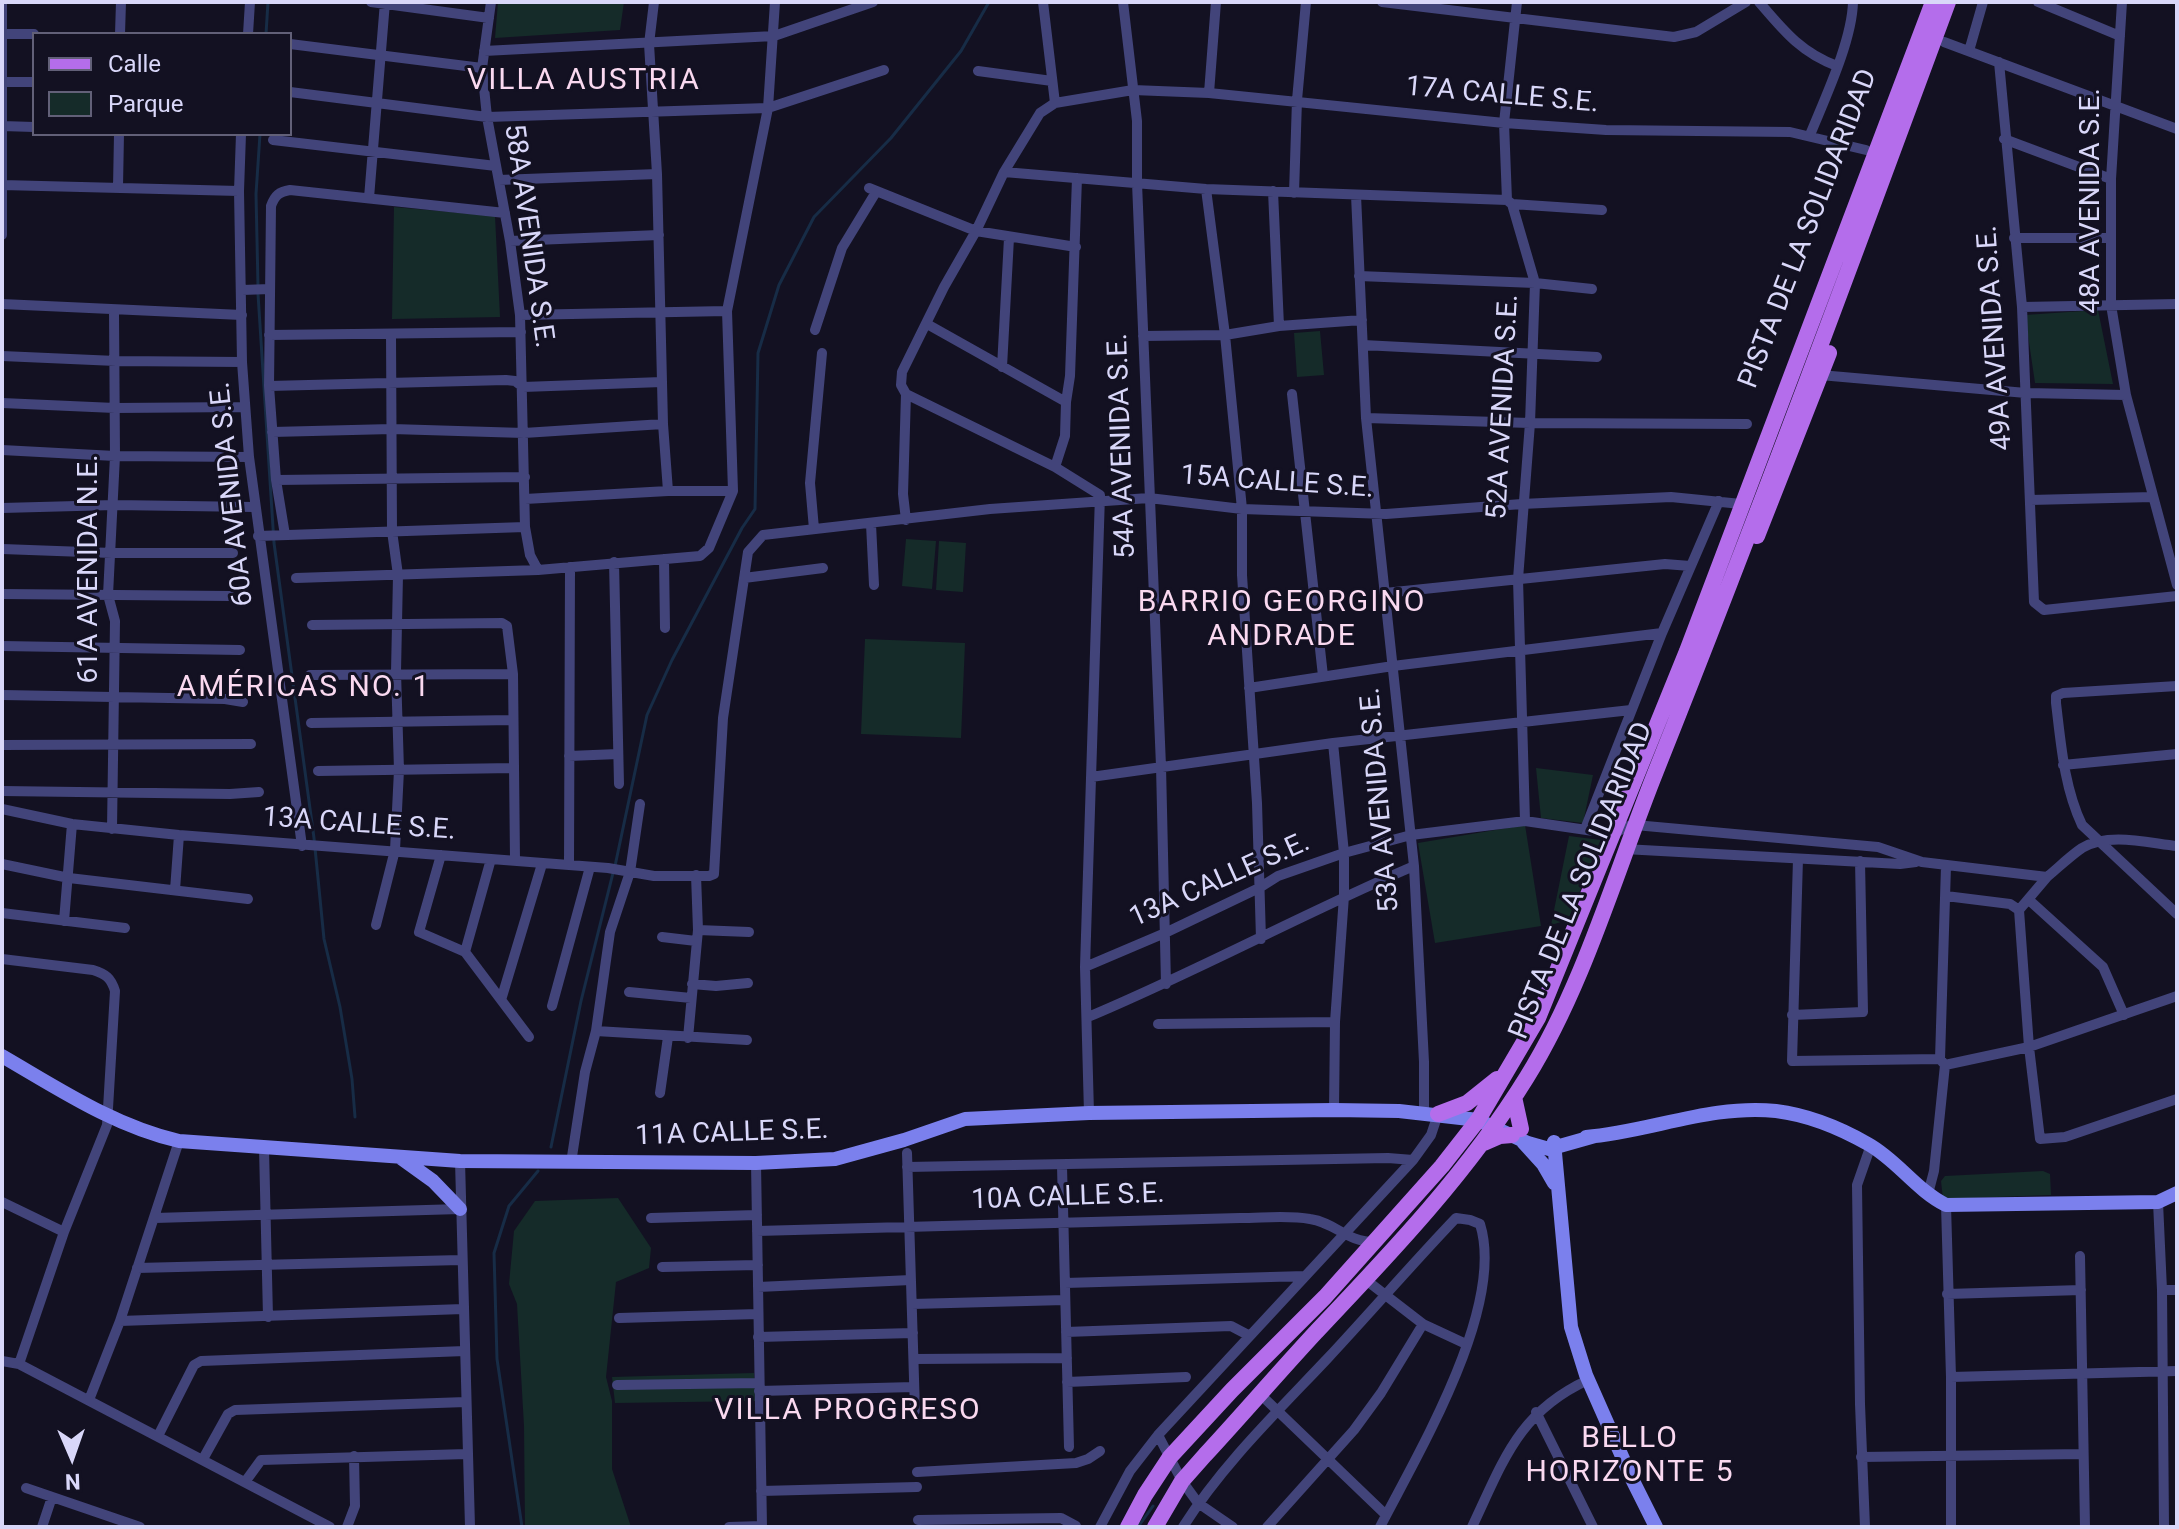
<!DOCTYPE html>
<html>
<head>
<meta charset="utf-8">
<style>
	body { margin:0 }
	#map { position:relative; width:2179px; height:1529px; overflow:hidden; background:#131122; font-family:Roboto,sans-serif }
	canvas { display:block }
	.frame { position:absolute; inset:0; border:4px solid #d9d7f9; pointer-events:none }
	.legend { position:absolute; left:32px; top:32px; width:260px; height:104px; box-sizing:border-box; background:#131122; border:2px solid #626078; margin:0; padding:10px 14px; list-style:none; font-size:24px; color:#d9d7f9 }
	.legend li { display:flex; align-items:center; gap:16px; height:40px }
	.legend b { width:40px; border:2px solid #626078 }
	.north { position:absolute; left:32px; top:1417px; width:80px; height:80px; -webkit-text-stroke:6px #131122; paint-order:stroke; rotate:178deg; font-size:22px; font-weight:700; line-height:32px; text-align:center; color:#d9d7f9 }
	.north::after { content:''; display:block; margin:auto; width:28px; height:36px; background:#d9d7f9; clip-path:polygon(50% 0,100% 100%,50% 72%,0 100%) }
</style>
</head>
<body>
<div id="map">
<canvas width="2179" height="1529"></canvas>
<div class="frame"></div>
<ul class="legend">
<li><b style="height:10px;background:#b46deb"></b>Calle</li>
<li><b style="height:22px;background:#152b29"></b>Parque</li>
</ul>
<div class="north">N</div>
</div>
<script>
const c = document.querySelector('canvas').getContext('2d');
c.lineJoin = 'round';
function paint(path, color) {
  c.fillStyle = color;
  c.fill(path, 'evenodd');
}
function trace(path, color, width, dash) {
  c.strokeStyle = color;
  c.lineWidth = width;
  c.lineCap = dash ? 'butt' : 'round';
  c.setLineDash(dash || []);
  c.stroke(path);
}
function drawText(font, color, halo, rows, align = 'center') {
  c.font = font + ' Roboto,sans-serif';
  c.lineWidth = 6;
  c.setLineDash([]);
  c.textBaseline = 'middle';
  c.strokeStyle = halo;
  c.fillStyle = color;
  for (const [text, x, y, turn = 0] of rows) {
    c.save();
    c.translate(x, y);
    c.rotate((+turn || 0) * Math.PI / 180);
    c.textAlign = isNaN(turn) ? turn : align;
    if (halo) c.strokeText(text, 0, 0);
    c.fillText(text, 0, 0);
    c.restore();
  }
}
paint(new Path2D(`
	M498,2H624L620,30L495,38Z
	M394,207L495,216L500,317L392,319Z
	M2098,310L2113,384L2035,383L2025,315Z
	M1320,331L1324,375L1297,377L1294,333Z
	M906,539L936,541L932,589L902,586Z
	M939,541L966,543L963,592L936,590Z
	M865,639L965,643L961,738L861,734Z
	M1536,768L1593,775L1583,823L1541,818Z
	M1525,825L1541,926L1435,943L1418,843Z
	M1569,836L1601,840L1568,920L1551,925Z
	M2043,1171L2050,1174L2051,1195L1943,1199L1941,1181L1945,1176Z
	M618,1198L651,1248L649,1268L616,1282L606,1377L612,1401V1469L631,1527H525L524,1426L517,1304L509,1284L514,1231L535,1201Z
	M754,1373L755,1401L615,1403L612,1377Z`), '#152b29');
trace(new Path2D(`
	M266,34L268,2
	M258,286L256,194L260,134
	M258,294L274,543L314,838L324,939L340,1007L352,1079L355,1117
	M615,866L647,715L672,660L742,528L755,509L758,353L779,285L814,217L891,138L961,51L989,2
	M551,1147L581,1001L613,873
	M522,1527L497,1359L494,1253L509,1206L538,1171
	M1138,1527L1153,1506`), '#172c46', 3);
trace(new Path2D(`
	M371,2L489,18
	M491,2L482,68L487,117L510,241L520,315L525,527L530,555L538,570
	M654,2L649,44L657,174L663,424L668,491
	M1043,2L1055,103
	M1123,2L1137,121V183L1161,766L1166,984
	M1382,2L1674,37L1696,32L1746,2
	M1517,2L1504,123L1507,200L1512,204L1535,283L1530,423L1518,579L1525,821
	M1759,2C1783,30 1801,53 1837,66
	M2038,2L2120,36
	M2122,2L2111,179V305L2126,395L2177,585
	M2,34H34
	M120,34L121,2
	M248,34L250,2
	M1944,42L2177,129
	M290,44L482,68
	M484,51L774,36L873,2
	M1969,51L1983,2
	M1999,62L2022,307L2034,602L2044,610L2177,596
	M978,71L1052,81
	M2,82H34
	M290,92L487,117L768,108L884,70
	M1209,93L1216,2
	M2,126L34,127
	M241,134L239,191L242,362L249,457L302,846
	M1810,135C1825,98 1852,41 1853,2
	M2004,139L2111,179
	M273,140L496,166
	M1004,172L1206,189L1507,200
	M499,180L657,174
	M2,185L239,191
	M118,187L119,134
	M869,188L976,231L1076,247
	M1206,189L1225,335L1242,509V575L1257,803L1261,939
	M1294,193L1297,100L1306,2
	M1356,195L1366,418L1414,866L1424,1062V1113
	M369,198L385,2
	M1512,204L1602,210
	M2,235V2
	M2014,238H2110
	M510,241L659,235
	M1359,276L1535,283L1592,289
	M242,290L270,289
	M2,304L242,315
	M2022,307L2177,304
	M520,315L727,311
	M927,324L1066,402
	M1279,326L1362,320
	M815,330L842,248L876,192
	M269,335L521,332
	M1143,336L1225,335L1279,326L1273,191
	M1363,345L1597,357
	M2,356L116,361L242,362
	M1002,367L1009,238
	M1820,375L2026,393L2126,395
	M269,386L506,380L515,381L523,387L662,382
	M906,394L903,494L906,520
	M1292,394L1323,676
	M2,403L115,408L245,407
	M1366,418L1530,423L1747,424
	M272,432L392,429L524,433L663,424
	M2,450L115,456L249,457
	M1055,467L1065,436L1066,402L1070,376L1077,178
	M276,480L525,477
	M525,499L668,491H733
	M2030,500L2153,497
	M2,508L114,505L254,507
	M871,524L874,585
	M814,529L810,483L822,353
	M285,535L276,480L269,386L271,206C275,195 279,192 290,190L505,213
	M258,536L525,527
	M2,549L112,553H233
	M664,559L665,628
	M614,562L619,784
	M296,578L538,570L700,556L709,548L733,491L727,311L768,108L775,2
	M744,578L823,568
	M1385,593L1665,564L1690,566
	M2,594L230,596
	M312,625L502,623L507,626L513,674L515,860
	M2,646L240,650
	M310,675L513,674
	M2177,686L2063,693L2056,696V703C2061,744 2064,787 2082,825L2177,914
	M1249,688L1393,666L1662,633
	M2,695L225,699L243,702
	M311,723L513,720
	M1333,743L1344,853V896L1335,1022L1334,1110
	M2,745L251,744
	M569,756L618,754
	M2063,765L2177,754
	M318,771L514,768
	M1091,777L1333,743L1631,710
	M2,791L230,794L259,792
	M2,809L72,824L179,835L608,868L654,876H709L714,874L723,718L748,552L763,535L990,509L1149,498L1242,509L1386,514L1522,504L1671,497L1741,504
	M112,829L115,621L108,595L115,456L114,311
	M1585,829L1662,633L1719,501
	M1614,834L1625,827L1635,825L1878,847L1922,862L2047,877C2058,868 2070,856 2082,848C2109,832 2148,843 2177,846
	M1624,849L1900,864L1916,862
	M441,855L419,932L465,952L529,1037
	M1798,859L1792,1061L1940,1059L1945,1065L2029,1047L2177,996
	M2,864L69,878L248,899
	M569,864L570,567
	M2047,877L2019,910L2029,1047L2040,1139L2065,1137L2177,1099
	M175,890L179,835
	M1946,896L2010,904L2019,910
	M2029,900L2103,967L2124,1015
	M2,913L125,928
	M64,921L72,824
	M376,925L395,850L399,770L396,672L398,575L392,531L391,334
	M698,930L749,932
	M662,937L696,941
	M465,952L491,859
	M2,959L93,970C106,974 111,978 115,991L107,1125L64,1232L19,1364
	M1085,967L1165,933L1259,888L1278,876L1344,853L1411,835L1525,821L1614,834
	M692,984L716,986L748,983
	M629,992L691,998
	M501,1000L542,864
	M552,1006L590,867
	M1792,1015L1863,1012L1860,861
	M1088,1017C1198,971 1304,913 1414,866
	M1158,1024L1335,1022
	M596,1031L747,1040
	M688,1038L698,930L696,875
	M1940,1059L1946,866
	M660,1093L668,1037
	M1089,1113L1085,967L1100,495L1055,467L906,394L901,385L902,372L944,287L976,231L1004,172L1040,113L1055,103L1133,90L1209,93L1504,123L1606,130L1790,132L1866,150
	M264,1148L268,1317
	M907,1153L915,1411
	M460,1161L470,1527
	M571,1163L585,1072L596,1031L610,932L630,872L640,804
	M756,1163L762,1527
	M1062,1166L1069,1447
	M907,1167L1388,1158L1413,1160
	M1928,1194L1934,1171L1945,1065
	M2,1202L64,1232
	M2158,1202L2162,1290L2164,1527
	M1946,1205L1951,1377V1527
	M155,1218L460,1209
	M651,1218L757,1215
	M757,1231L1240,1218C1263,1218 1288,1215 1310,1219C1337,1223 1345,1242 1376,1242
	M2080,1256L2085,1527
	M662,1267L758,1265
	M137,1268L461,1260
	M1366,1280L1423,1324L1466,1344
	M1065,1283L1305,1276
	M758,1287L911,1280
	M2162,1290H2177
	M1947,1294L2081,1290
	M912,1304L1065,1300
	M619,1318L758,1314
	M120,1321L463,1309
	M1066,1332L1231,1326L1250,1336
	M758,1337L913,1333
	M914,1359L1067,1358
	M2,1361L19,1364L330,1527
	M1951,1377L2177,1371
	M1067,1382L1186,1377
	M617,1385L759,1383
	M759,1391L914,1387
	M1261,1395L1386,1515
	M89,1400L120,1321L179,1141
	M1536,1412L1593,1527
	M1158,1435L1182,1481L1198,1503L1233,1527
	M158,1436L194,1365L201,1361L465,1351
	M1861,1457L2083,1454
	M203,1459L228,1414L235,1410L466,1402
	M917,1472L1076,1463L1088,1459L1100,1451
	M245,1482L261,1460L467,1454
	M26,1488L140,1527
	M761,1491L917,1487
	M918,1520L1061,1518L1076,1526
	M42,1527L52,1497
	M347,1527L355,1506L354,1456
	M729,1527L762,1526
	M1100,1527L1130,1471L1158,1435L1413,1160L1431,1135L1438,1114
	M1183,1527C1222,1465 1277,1412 1327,1359C1370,1313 1412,1264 1456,1218L1470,1220L1480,1224C1506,1307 1418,1453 1380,1527
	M1267,1527L1354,1430L1381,1393L1423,1324
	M1472,1527C1503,1462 1518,1412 1588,1380
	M1865,1527L1860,1404L1857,1185L1871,1145`), '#42447a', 10);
trace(new Path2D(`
	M2,1056C59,1089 114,1126 179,1141L460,1161L756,1163L835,1159L904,1140L965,1119L1089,1113L1334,1110L1399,1111L1478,1120L1528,1143L1549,1149L1595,1136
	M1586,1137C1649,1132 1712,1104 1776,1111C1808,1115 1840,1128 1868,1144C1897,1160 1916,1190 1946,1205L2158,1202L2177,1193
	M1523,1142L1543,1164L1554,1183
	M1554,1142L1571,1327L1586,1375L1632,1479L1656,1527
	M401,1158L433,1181L460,1209`), '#7b80ed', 14);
trace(new Path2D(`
	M1757,536L1829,353
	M1514,1097L1521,1129
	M1438,1114L1467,1103L1497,1079
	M1484,1143L1500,1136L1512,1135
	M1128,1527L1145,1495L1170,1457L1232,1390L1325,1297L1442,1166L1478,1120L1538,1018L1687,651L1933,2
	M1155,1527L1182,1481L1205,1455C1242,1415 1278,1373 1316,1332C1392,1252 1469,1171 1527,1077C1584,985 1616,871 1656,771C1758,516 1853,259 1948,2`), '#b46deb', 16);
drawText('28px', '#d9d7f9', '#131122', [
	["17A CALLE S.E.",1502,96,5],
	["48A AVENIDA S.E.",2092,201,-90],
	["PISTA DE LA SOLIDARIDAD",1809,229,-69],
	["58A AVENIDA S.E.",528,236,82],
	["49A AVENIDA S.E.",1996,338,-94],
	["52A AVENIDA S.E.",1504,407,-87],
	["54A AVENIDA S.E.",1123,446,-92],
	["15A CALLE S.E.",1277,483,4],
	["60A AVENIDA S.E.",233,494,-96],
	["61A AVENIDA N.E.",90,569,-90],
	["53A AVENIDA S.E.",1381,800,-95],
	["13A CALLE S.E.",359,825,4],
	["13A CALLE S.E.",1220,881,-24],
	["PISTA DE LA SOLIDARIDAD",1582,881,-68],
	["11A CALLE S.E.",732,1134,-2],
	["10A CALLE S.E.",1068,1198,-2]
]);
c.letterSpacing = '2px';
drawText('30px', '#fad9f0', '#131122', [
	["VILLA AUSTRIA",584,81],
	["BARRIO GEORGINO",1282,603],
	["ANDRADE",1282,637],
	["AMÉRICAS NO. 1",304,688],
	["VILLA PROGRESO",848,1411],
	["BELLO",1630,1439],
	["HORIZONTE 5",1630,1473]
]);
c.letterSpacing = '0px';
</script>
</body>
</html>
